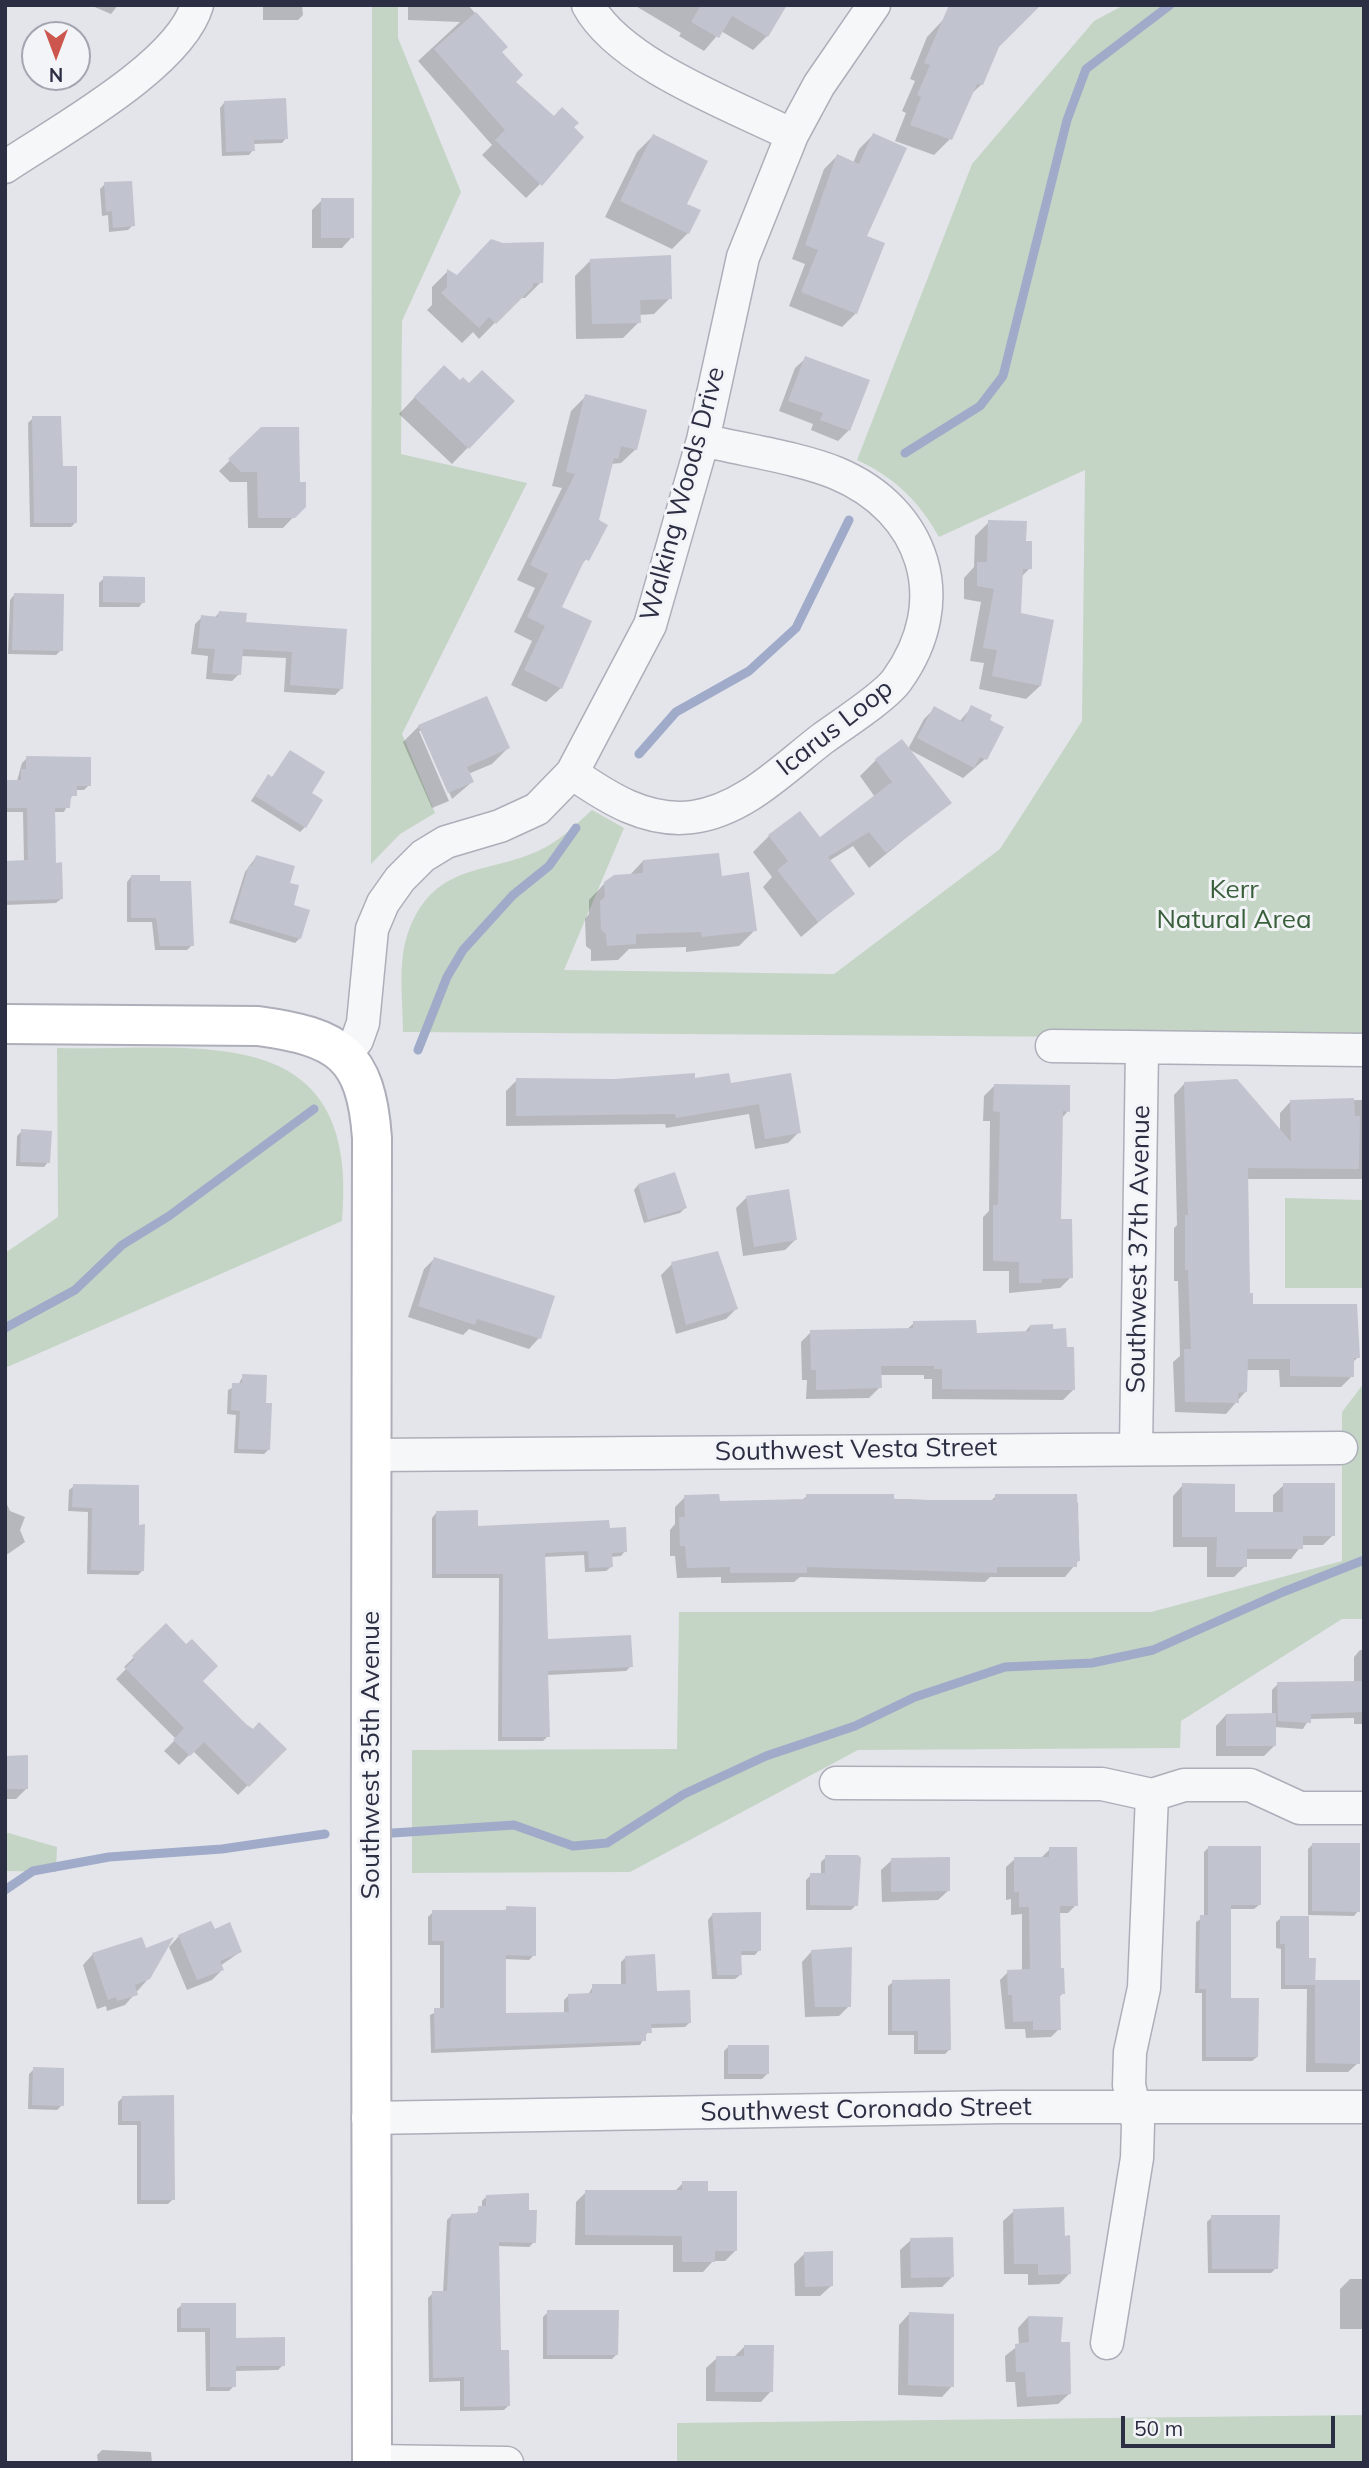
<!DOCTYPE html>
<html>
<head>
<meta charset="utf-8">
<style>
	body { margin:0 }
	#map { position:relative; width:1369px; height:2468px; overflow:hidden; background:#e4e5eb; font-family:Mulish,sans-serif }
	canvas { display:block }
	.frame { position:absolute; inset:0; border:7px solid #2c2f43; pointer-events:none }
	.north { position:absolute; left:21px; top:21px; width:70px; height:70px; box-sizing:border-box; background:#f3f4f8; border:2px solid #a3a5b0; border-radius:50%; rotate:180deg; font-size:19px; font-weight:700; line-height:28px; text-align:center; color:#2c2f43 }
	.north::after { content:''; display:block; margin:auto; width:24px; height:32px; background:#cc564d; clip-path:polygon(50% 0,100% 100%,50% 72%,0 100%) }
	.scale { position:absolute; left:1121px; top:2416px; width:214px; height:32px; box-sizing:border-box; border:4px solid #2c2f43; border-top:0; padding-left:9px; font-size:21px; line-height:24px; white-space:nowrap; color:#2c2f43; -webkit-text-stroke:5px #f3f4f8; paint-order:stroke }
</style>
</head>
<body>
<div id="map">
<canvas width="1369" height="2468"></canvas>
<div class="frame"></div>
<div class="north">N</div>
<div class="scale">50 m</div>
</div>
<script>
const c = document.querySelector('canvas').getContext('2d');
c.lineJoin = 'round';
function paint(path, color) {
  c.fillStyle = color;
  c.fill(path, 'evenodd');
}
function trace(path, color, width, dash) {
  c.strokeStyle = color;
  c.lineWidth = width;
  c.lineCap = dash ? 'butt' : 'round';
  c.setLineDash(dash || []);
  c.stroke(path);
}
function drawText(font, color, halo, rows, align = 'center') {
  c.font = font + ' Mulish,sans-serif';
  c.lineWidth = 6;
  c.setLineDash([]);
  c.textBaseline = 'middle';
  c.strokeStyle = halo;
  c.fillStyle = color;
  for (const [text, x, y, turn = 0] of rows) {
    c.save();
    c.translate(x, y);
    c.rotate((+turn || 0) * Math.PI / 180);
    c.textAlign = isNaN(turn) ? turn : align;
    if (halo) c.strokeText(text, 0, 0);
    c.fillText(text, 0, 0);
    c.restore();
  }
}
paint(new Path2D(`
	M372,5H398V38L461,192L402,321L401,454L527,483L402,734L435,813L400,834L371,864Z
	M1124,5H1364V1039L403,1032C403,1000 397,960 409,930C436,859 492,876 546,847C563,838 577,823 592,810L624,828L564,970L834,974L1000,849L1082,721L1085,470L939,537C919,501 894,477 857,460L972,164L1094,21Z
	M57,1048C198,1051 361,1016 342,1221L5,1368V1253L58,1217Z
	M1285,1198L1364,1200V1288H1285Z
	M1364,1383V1619H1342L1181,1721L1180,1748L858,1750L630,1872L412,1873V1750L677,1749L679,1612H1151L1342,1561V1412Z
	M5,1832L57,1847L56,1872L5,1871Z
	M1364,2415V2463H677V2423Z`), '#c5d5c5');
paint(new Path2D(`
	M90,5H118L111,14Z
	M263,5H302L303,15L298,20H263Z
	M408,5H468L505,47L500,52L514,82L540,184L526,198L482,155L492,145L418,61L460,22L408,20Z
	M634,5H782L785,7L767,36L753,50L721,31L704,51L679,36L681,33Z
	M957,5L998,46L982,84L970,95L950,139L934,155L895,141L906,113L902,111L915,81L910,79L927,37Z
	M224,103L286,138L282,143L253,144V150L249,155L222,156L220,108Z
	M873,135L856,313L842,327L789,306L805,264L792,259L824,169L837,156L853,163L859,149Z
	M653,136L685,205L688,233L672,249L605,217L637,152Z
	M105,184L133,225L128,230L109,232L108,215L102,216L100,189Z
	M322,200L352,237L342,248H312V210Z
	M591,260L670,298L654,314L639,315V322L623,338L576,339L575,276Z
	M448,271L457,277L541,282L525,298H519L479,339L473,332L462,343L427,310L432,305V287Z
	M806,358L849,430L838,441L811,430L813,424L779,411L795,368Z
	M428,383H460L513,401L452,464L399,414Z
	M586,396L636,449L621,463L611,464L597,521L606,525L598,544L579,568L560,608L561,688L546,702L511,685L532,641L514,632L535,588L517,580L562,488L552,486L571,411Z
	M33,418L61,467L76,522L71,527H30L28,423Z
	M262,429L298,484L304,506L283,528H248L247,482H230L219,471Z
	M989,522L1025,543L1030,568L1021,577L1019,615L1040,686L1026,699L979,689L984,663L970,661L981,602L964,599V578L974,567L975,536Z
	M104,578L143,602L139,607H99V583Z
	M14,595L61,650L56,655L8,654L10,600Z
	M220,612L244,623L346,630L342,688L335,695L284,692L286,658L241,656L239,674L232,681L206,679L208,656L191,654L195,624L202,617L214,618Z
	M935,708L959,722L971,708L985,759L963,778L908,749L924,719Z
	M419,726L508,748L492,764L468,774L472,782L452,799L423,731H419L449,801L432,808L403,742Z
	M290,752L305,827L300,832L251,801L264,781L268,777L271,779Z
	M27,758L89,785L84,790H75L64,812H53L54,865L61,899L56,903L5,905V862H24L23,812H5V783L17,781L22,763Z
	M876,760L949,803L869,868L853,846L829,861L853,893L801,937L763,887L772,877L753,852L769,836L820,840L875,797L860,776Z
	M256,857L288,884L300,938L295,943L229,923L245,872Z
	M643,861L721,878L755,930L739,946L686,952V947L629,949L618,960L591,961V950L586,946L585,919L589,914V900L605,883L629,876Z
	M131,877L158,882L192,945L187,950H155L152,922H127V882Z
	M789,1075L799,1132L788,1143L755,1149L749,1114L666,1128L665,1124L506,1126V1091L517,1080H694L729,1085Z
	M1185,1083L1280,1131V1113L1291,1101L1364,1100V1179H1247L1248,1295L1251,1305L1358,1357L1352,1363V1376L1341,1387H1280L1279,1370H1246V1391L1226,1414L1175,1412L1173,1362L1180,1356L1178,1281H1174V1228L1177,1225L1174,1095Z
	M994,1086L1068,1111L1061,1119L1059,1221L1071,1277L1060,1288L1009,1293V1271H983V1217L989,1211L990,1121H983L984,1096Z
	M22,1131L48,1162L44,1167L16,1166L17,1136Z
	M638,1185L685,1208L680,1213L644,1223L634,1190Z
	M746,1198L795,1240L785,1250L743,1256L736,1208Z
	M434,1259L539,1338L529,1349L469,1329L463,1335L408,1317L424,1269Z
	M672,1264L736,1309L726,1319L676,1334L661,1275Z
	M914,1323L975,1335L1024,1333L1030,1326L1073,1390L1063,1400L932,1399V1379H924V1375H879L880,1387L869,1398L806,1399L807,1380H802L801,1342L811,1332L906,1330Z
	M243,1376L269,1449L264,1454L234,1453L236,1415L227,1414L228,1390L238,1385Z
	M1183,1485L1233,1514H1273V1495L1284,1485L1333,1535L1323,1545H1302L1291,1559H1245V1566L1234,1577H1207V1547H1173V1496Z
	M74,1486L137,1526L143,1570L138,1575L87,1574L88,1512L68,1511L69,1490Z
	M807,1496L990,1502L996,1496L1078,1503L1079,1560L1065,1577H990L985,1582L800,1577L794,1582L721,1583V1577L677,1578L675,1556H670V1530L675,1524V1507L685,1497L718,1503L801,1501Z
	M5,1500L10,1511L25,1517L20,1530L25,1542L5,1556Z
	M436,1513L477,1528L609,1530L625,1551L621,1556L611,1557V1567L606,1571L585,1572L584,1555L544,1557L546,1641L631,1666L626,1671L547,1675L548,1736L543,1741H498L499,1578H432V1518Z
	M166,1626L201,1681L245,1725L284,1749L238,1795L193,1751L179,1765L164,1751L176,1739L116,1679L126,1669L124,1667Z
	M1360,1650H1364V1724H1354V1718L1309,1719L1303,1729L1274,1727L1275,1745L1264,1756H1216V1726L1226,1715L1272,1714V1690L1278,1684L1354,1683V1657Z
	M5,1757L27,1788L16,1799H5Z
	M1313,1844L1358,1911L1354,1916L1308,1915V1849Z
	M1209,1847L1259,1905L1254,1909H1229V1999L1257,2057L1252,2061H1202V1993H1195L1196,1922L1204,1917V1852Z
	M1050,1849L1076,1905L1068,1913H1059V1970L1063,1993L1058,1998L1059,2029L1051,2037L1026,2038L1025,2029H1005L1000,1980L1008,1972L1022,1971V1914L1011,1915V1899L1006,1900V1867L1015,1859L1042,1857Z
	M826,1857L856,1905L851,1910H806V1880L811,1875H821V1862Z
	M892,1860L949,1890L938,1900L882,1902L881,1870Z
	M534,1909V1955L529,1960L504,1959V2015L564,2013V2000L569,1995H588L593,1986H621V1962L626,1957L656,1993L690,2022L685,2027L650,2028L640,2045L431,2053L430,2015L440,2010V1945H428V1917L433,1912Z
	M712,1915L759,1950L755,1955H740V1975L735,1979H712L708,1920Z
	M1281,1918L1308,1959L1314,1984L1316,1982L1358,2063L1348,2072H1306L1307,1989H1281V1949L1276,1948V1922Z
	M214,1931L240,1952L220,1966L222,1970L212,1980L187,1990L169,1947L179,1936Z
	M812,1951L849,2006L839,2016L805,2017L802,1962Z
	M93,1954L149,1978L125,2005L107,2011L106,2006L97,2009L83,1965Z
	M893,1982L950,2049L945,2054H914V2035H888V1986Z
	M729,2046L767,2074L762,2079H724V2051Z
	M34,2069L62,2105L57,2110L28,2109L29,2074Z
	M172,2097L173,2199L168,2204H137V2125H118V2102L122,2098Z
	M683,2183L706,2193L736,2250L725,2261H713L703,2272H673V2245H575L576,2202L586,2192H674Z
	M487,2196L527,2212L534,2242L529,2247L497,2246L500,2351L508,2406L504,2410L460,2411V2381L429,2382L428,2298L433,2293H443L447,2220L452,2215H474L482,2208V2201Z
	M1014,2211L1063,2238L1070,2273L1059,2284L1028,2285V2274H1004L1003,2221Z
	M1212,2217L1276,2268L1271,2273H1208L1207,2222Z
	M911,2240L952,2277L942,2287L901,2288L900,2250Z
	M804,2254L831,2286L820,2296H795L794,2264Z
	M1350,2279H1364V2329H1340V2289Z
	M182,2305L235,2340L283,2365L278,2370L234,2371V2386L229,2391H206L205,2332H177V2309Z
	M548,2312L617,2354L612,2359H543V2317Z
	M909,2314L952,2386L942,2397L898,2395L899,2325Z
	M1028,2317L1059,2344L1069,2394L1058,2404L1017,2407L1015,2382H1006L1005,2356L1019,2345L1018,2328Z
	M745,2346L771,2391L761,2402L706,2401V2368L717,2358L734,2357Z
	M102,2450L151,2452L152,2463H98L97,2455Z`), '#0003');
trace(new Path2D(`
	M905,453L980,406L1003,376L1067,120L1086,69L1170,5
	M639,754L676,712L749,671L796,628L849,520
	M418,1050L447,977L463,950L513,895L549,866L576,828
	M5,1328L75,1290L122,1245L169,1216L314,1109
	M393,1833L514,1825L573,1846L607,1843L684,1794L766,1756L855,1726L915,1697L1005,1667L1092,1663L1153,1650L1283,1592L1364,1560
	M5,1890L33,1871L109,1857L222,1849L325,1834`), '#a0abca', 9);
paint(new Path2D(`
	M701,5H787L768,37L732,16L719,38L691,22Z
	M949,5H1041L999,47L983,85L977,84L952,140L910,125L921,97L917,95L930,65L924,63Z
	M476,12L508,47L502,52L523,75L516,82L554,116L562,107L579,123L574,127L584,137L542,186L495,140L505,130L434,49Z
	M286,98L288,139L254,140L255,151L226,152L224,101Z
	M873,133L907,148L867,236L885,243L857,314L801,292L818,250L805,245L837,154L859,164Z
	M653,134L708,161L687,204L701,210L689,234L620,201Z
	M132,181L135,226L113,228L112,211L106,212L104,182Z
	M321,198H354V238H321Z
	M491,239L503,243L544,242L543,283H533V287L496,324L489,317L479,328L441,293L447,287V269L457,275Z
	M671,255L672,299L640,300L641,323L592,324L590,259Z
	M805,356L870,380L850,431L820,420L823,413L788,401Z
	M444,365L460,380L463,377L469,383L482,370L515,401L469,449L414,397Z
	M585,394L647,410L637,450L621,446L618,459L614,458L599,520L608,525L589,561L585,559L562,607L592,621L562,689L524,670L545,626L527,617L548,574L530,565L575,474L566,472Z
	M32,416H61L63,466H77V523H34Z
	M261,427H299L300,482H306V507L295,518H258L257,472H241L228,459Z
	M988,520L1027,521L1026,541H1032V569H1023L1021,613L1054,620L1041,686L992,676L997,650L983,648L994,589L977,586V562H987Z
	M103,576L145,577V603L103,602Z
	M14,593L64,594L63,651L12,650Z
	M219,611L247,613L246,622L347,629L343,689L290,685L292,652L243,649L241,675L212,673L215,649L198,648L201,615L218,617Z
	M487,696L510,748L467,767L474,782L448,793L418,725Z
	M971,705L992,715L990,720L1004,727L987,760L980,757L974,768L917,738L934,706L963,722Z
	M902,739L952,803L886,853L869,832L828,857L855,894L818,922L777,870L788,861L768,835L800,811L820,837L892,782L875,759Z
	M290,750L325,772L312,793L323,800L306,828L255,796L268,774L272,777Z
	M26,756L91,757V786H77V796H71L70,808H55L56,863L62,862L63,899L5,901V861L28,860L27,808H6V780H21V769H26Z
	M719,853L722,876L749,872L757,931L702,937L701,932L636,934V944L607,946L606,934L601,930L600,901L605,897L604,882L614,875L643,873V860Z
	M256,855L295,866L290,883L299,885L294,905L310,910L301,939L233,919L249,865L252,866Z
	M131,875H160V881H191L194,946H160L156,918H131Z
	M695,1073V1078L729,1073L731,1083L791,1073L801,1133L765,1139L759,1104L676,1118L675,1114L516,1116V1078L615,1079Z
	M1237,1079L1291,1142L1290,1100L1354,1098L1355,1116H1360L1359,1169L1248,1168L1250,1293H1253V1304H1357L1360,1358H1354V1377L1290,1376V1359H1248L1247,1392L1238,1393L1239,1403L1185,1402L1184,1349H1191L1188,1270H1185V1215H1188L1184,1082Z
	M994,1084L1070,1085V1112L1063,1111L1061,1219H1072L1073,1278L1042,1279V1283H1019V1262L993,1261V1205H998L1000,1112L993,1111Z
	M21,1129L52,1131L50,1163L20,1162Z
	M675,1172L687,1208L648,1220L638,1184Z
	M789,1189L797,1240L754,1247L746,1196Z
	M718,1251L738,1309L686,1325L671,1262Z
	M434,1257L555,1296L541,1339L477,1319L475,1325L418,1306Z
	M976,1320L977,1333L1030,1331V1325L1053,1324V1329L1066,1328L1067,1347H1074L1075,1390L942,1389V1369H934V1366H881L882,1388L816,1390V1370H811L810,1330L913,1328V1321Z
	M242,1374L267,1375L266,1403H272L270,1450L238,1449L240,1411L231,1410L232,1383H242Z
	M1182,1483L1235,1484V1512H1283V1483H1335V1536H1303V1549H1247V1567H1216L1217,1537H1182Z
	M73,1484L139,1485V1525L145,1524L144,1571L91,1570L92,1508L72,1507Z
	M719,1494L720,1501L806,1499V1494H894V1499L926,1500H995V1494H1077L1080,1561H1077V1567H997V1573L807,1567V1573H730V1567L687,1568L685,1546H680L679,1517H685L684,1495Z
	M478,1510V1526L609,1520L610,1528L626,1527L627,1552L612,1553L613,1567L589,1568L588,1551L545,1553L548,1639L631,1635L633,1667L548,1671L550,1737H502L503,1574H436V1511Z
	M166,1623L186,1644L192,1639L218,1666L203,1681L246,1724L253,1729L259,1722L287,1749L249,1787L204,1742L190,1756L173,1740L184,1728L125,1668L135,1659L132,1656Z
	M1364,1681V1712L1311,1714V1723L1278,1721L1277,1682Z
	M1276,1713V1746H1226V1714Z
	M28,1755V1789H5V1756Z
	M1312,1843H1360V1912L1312,1911Z
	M1208,1846H1261V1905H1231V1998H1259L1258,2057H1206V1989H1199V1958L1200,1915H1208Z
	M1049,1847H1077L1078,1906H1060L1061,1968H1064L1065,1994H1060L1061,2030H1033V2021L1013,2022L1012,1995H1008L1007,1970L1030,1969L1029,1907H1019V1892H1014V1857H1049Z
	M825,1855H858L861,1858L858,1906L810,1905V1873H825Z
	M950,1857V1891L891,1892V1858Z
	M506,1906L536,1907V1956L506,1955V2013L569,2012L568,1994L592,1993V1984H626L625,1956L655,1954L657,1991L690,1990L691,2023L651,2024L652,2033H646V2041L435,2049L434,2008H444V1941H432V1910H506Z
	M761,1912V1951H741L742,1975H717L712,1913Z
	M1280,1916H1309V1958H1316L1315,1985H1285V1944H1280Z
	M211,1921L215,1929L230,1922L242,1952L220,1961L224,1970L197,1980L178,1935Z
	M142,1937L146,1948L174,1937L150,1979L135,1985L138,1995L117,2001L116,1997L108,2000L92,1953Z
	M852,1947L851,2007H815L811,1950Z
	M950,1979L951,2050H918V2031H892V1980Z
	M1315,1980H1360V2064L1315,2063Z
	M728,2045H769V2074H728Z
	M33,2067L64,2068V2106L32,2105Z
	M174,2095L175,2200H141V2121H122V2096Z
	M682,2181H708V2191H737V2251H715V2262H682V2236L585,2235V2190H682Z
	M529,2193V2210H537L536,2243L499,2242L501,2350H509L510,2406L464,2407V2377L433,2378L432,2291H447L451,2214L478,2213V2206H486V2195Z
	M1064,2207L1065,2236L1070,2235L1071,2274L1038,2275V2264H1014L1013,2209Z
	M1211,2215H1280L1278,2269H1212Z
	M953,2237L954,2277L911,2278L910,2238Z
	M833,2251V2286L805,2287L804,2252Z
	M181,2303H236V2338L285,2337V2366H236V2387H210V2328H181Z
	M547,2310H619L618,2355H547Z
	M909,2312L954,2314V2387L908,2385Z
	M1028,2316L1063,2317L1061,2342H1070L1071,2394L1027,2397L1025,2372H1016L1015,2344L1029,2342Z
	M744,2345H774L773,2392H715L716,2356H744Z`), '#c1c3ce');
const street = new Path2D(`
	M588,5C620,64 732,105 792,135
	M5,167C57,132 180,65 197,5
	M572,773C608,798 647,823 693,817C744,810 783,769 822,739C841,725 885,697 897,680C954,601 925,510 836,473C800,458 743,450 703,440
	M1052,1046L1364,1050
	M345,1055L357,1040L363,1023L372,929L383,903L400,879L423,856L446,842L500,826L537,809L572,773L650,625L703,440L743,257L792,135L819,85L874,5
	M1136,1449L1142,1049
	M371,1455L1341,1448
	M836,1783L1102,1784L1152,1795L1184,1785H1250L1300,1808H1364
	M368,2118L1001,2107H1364
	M1107,2343L1137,2158L1138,2124L1129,2085L1130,2052L1144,1988L1152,1795
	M372,2461L507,2463`);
const secondary = new Path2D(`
	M5,1024L258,1026C339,1037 366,1054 372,1138C372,1580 369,2021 372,2463`);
trace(street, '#adaeb9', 35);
trace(secondary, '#adaeb9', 42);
trace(street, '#f6f7f9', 32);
trace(secondary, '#fff', 38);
drawText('26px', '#2c2f43', '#f3f4f8', [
	["Walking Woods Drive",683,494,-75],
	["Icarus Loop",835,728,-38],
	["Southwest 37th Avenue",1139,1249,-89],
	["Southwest Vesta Street",856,1450,-1],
	["Southwest 35th Avenue",371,1755,-90],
	["Southwest Coronado Street",866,2110,-1]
]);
drawText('26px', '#395f3a', '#f3f4f8', [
	["Kerr",1234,890],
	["Natural Area",1234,920]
]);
</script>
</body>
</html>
